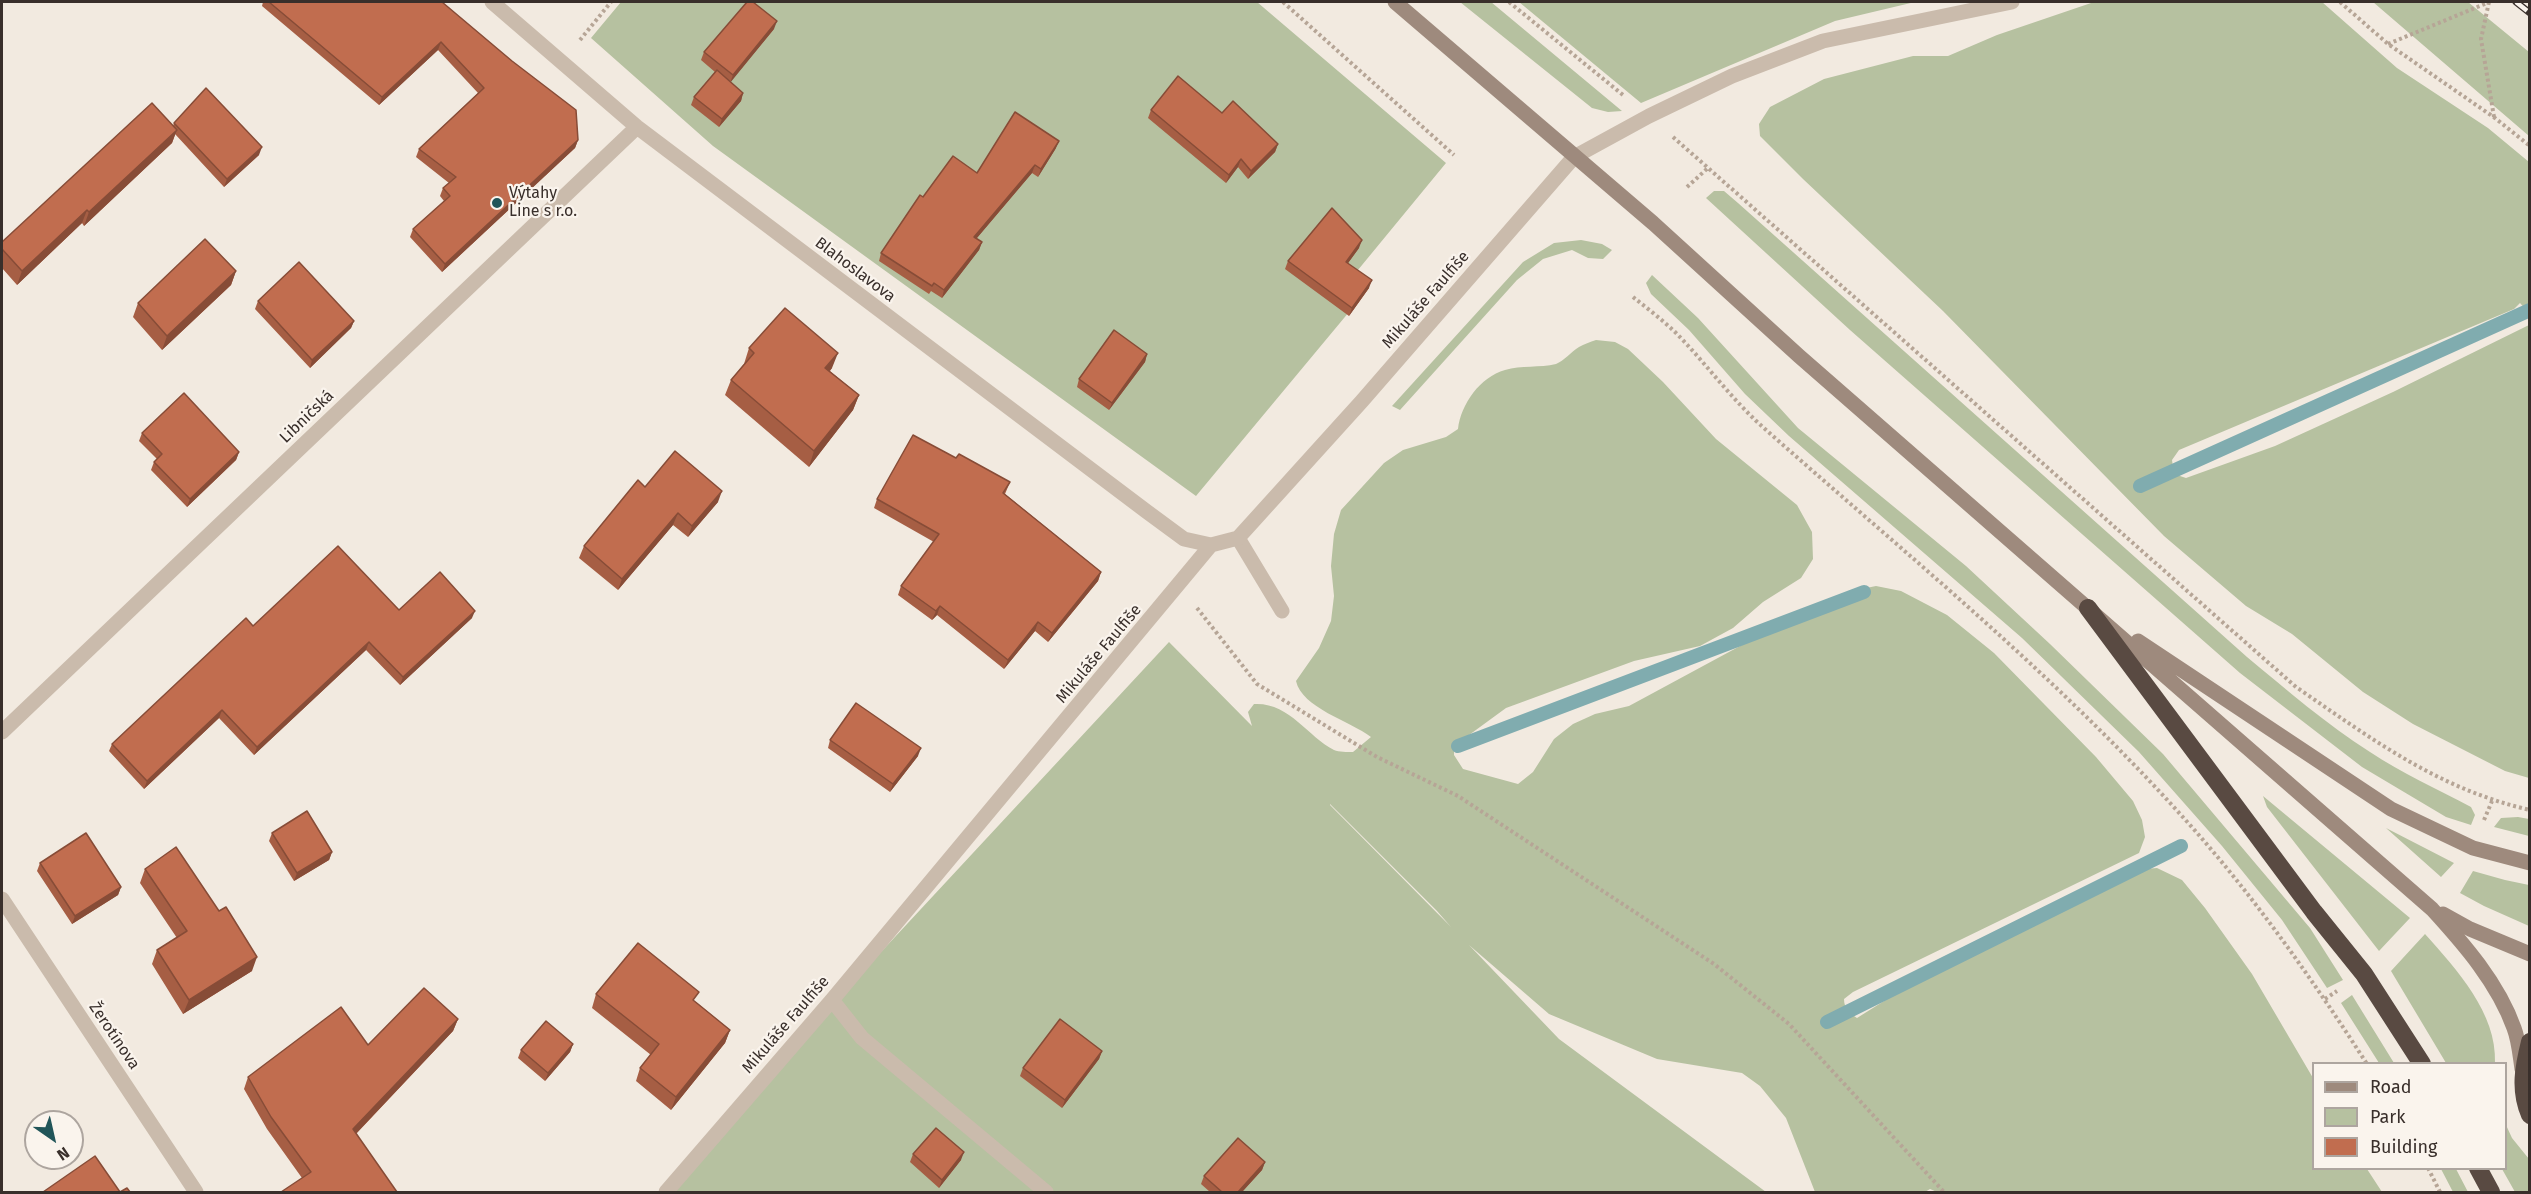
<!DOCTYPE html>
<html>
<head>
<meta charset="utf-8">
<style>
	body { margin:0 }
	#map { position:relative; width:2531px; height:1194px; overflow:hidden; background:#f2eae0; font-family:"Fira Sans",sans-serif }
	canvas { display:block }
	.frame { position:absolute; inset:0; border:3px solid #392f2b; pointer-events:none }
	.legend { position:absolute; left:2312px; top:1062px; width:195px; height:108px; box-sizing:border-box; background:#faf4ed; border:2px solid #ada59f; margin:0; padding:8px 10px; list-style:none; font-size:18px; color:#392f2b }
	.legend li { display:flex; align-items:center; gap:12px; height:30px }
	.legend b { width:30px; border:2px solid #ada59f }
	.north { position:absolute; left:24px; top:1110px; width:60px; height:60px; box-sizing:border-box; background:#faf4ed; border:2px solid #ada59f; border-radius:50%; rotate:146deg; font-size:16px; font-weight:700; line-height:24px; text-align:center; color:#392f2b }
	.north::after { content:''; display:block; margin:auto; width:21px; height:27px; background:#215559; clip-path:polygon(50% 0,100% 100%,50% 72%,0 100%) }
</style>
</head>
<body>
<div id="map">
<canvas width="2531" height="1194"></canvas>
<div class="frame"></div>
<ul class="legend">
<li><b style="height:8px;background:#9e8a7d"></b>Road</li>
<li><b style="height:16px;background:#b6c1a0"></b>Park</li>
<li><b style="height:16px;background:#c16d4f"></b>Building</li>
</ul>
<div class="north">N</div>
</div>
<script>
const c = document.querySelector('canvas').getContext('2d');
c.lineJoin = 'round';
function paint(path, color) {
  c.fillStyle = color;
  c.fill(path, 'evenodd');
}
function trace(path, color, width, dash) {
  c.strokeStyle = color;
  c.lineWidth = width;
  c.lineCap = dash ? 'butt' : 'round';
  c.setLineDash(dash || []);
  c.stroke(path);
}
function drawText(font, color, halo, rows, align = 'center') {
  c.font = font + ' "Fira Sans",sans-serif';
  c.lineWidth = 4.5;
  c.setLineDash([]);
  c.textBaseline = 'middle';
  c.strokeStyle = halo;
  c.fillStyle = color;
  for (const [text, x, y, turn = 0] of rows) {
    c.save();
    c.translate(x, y);
    c.rotate((+turn || 0) * Math.PI / 180);
    c.textAlign = isNaN(turn) ? turn : align;
    if (halo) c.strokeText(text, 0, 0);
    c.fillText(text, 0, 0);
    c.restore();
  }
}
paint(new Path2D(`
	M621,2H1257L1446,163L1353,276L1369,288L1196,496L713,146L591,38Z
	M1460,2H1491L1622,111L1608,112L1592,108Z
	M1519,2H1915L1835,21L1641,103Z
	M2094,2H2322L2397,68L2488,128L2529,162V313L2520,303L2514,309L2179,450L2172,460L2174,474L2186,478L2275,446L2393,392L2529,325V778L2505,771L2413,724L2363,692L2292,634L2246,606L2164,536L1943,311L1803,179L1760,136L1759,124L1770,107L1824,79L1913,56H1948L1997,35Z
	M2373,2H2468L2529,52V136Z
	M1714,191H1724L1738,203L2247,657C2287,690 2326,724 2370,752C2402,773 2437,789 2471,807L2475,815L2471,825L2446,817L2362,767L2240,673L1850,330L1706,198Z
	M1581,240L1602,244L1612,250L1603,259L1588,258L1572,250L1543,259L1517,280L1400,410L1392,406L1523,262L1554,243Z
	M1652,275L1698,318L1798,428L1966,566L2050,644L2163,754L2310,928L2343,980L2327,988L2282,920L2222,846L2139,752L2022,638L1789,436L1745,394L1689,330L1651,294L1646,283Z
	M1596,340L1615,342L1628,349L1663,382L1716,439L1797,505L1812,532L1813,559L1801,578L1763,602L1733,628L1700,646L1634,661L1506,708L1454,746V755L1463,769L1518,784L1533,772L1554,739L1573,724L1595,714L1629,706L1766,632L1852,591L1876,586L1901,591L1947,615L1994,653L2096,757L2133,801L2142,820L2145,837L2139,853L1853,992L1844,999C1844,1009 1850,1013 1857,1018L1916,981L2009,928L2133,870L2157,868L2182,880L2205,908L2252,974L2313,1078L2314,1168L2367,1169L2382,1192H1937L1930,1189L1925,1192H1815L1786,1118L1760,1086L1742,1073L1657,1059L1549,1014L1469,945L1559,1039L1766,1192H658L1169,642L1252,726L1248,712L1254,704C1289,702 1307,736 1334,750C1339,752 1347,752 1353,752L1371,737C1350,721 1302,708 1296,681L1319,648L1331,621L1334,596L1331,566L1334,534L1341,510L1384,463L1403,450L1446,437L1458,429C1461,404 1480,377 1505,370C1521,365 1540,368 1556,364C1564,361 1571,352 1579,347C1584,344 1590,342 1596,340ZM1330,804L1437,911L1451,927L1330,805Z
	M2263,796L2410,918L2379,951L2267,807Z
	M2518,817L2529,819V836L2494,827L2501,818Z
	M2386,828L2454,863L2441,877Z
	M2473,871L2505,880L2529,885V926L2484,906L2460,893Z
	M2425,934C2457,970 2497,1013 2495,1063H2446L2391,971Z
	M2352,995L2394,1063H2379L2341,1003Z
	M2506,1125L2512,1138L2529,1159V1192H2515L2502,1169L2506,1168Z
	M2441,1169H2456L2468,1192H2453Z`), '#b6c1a0');
trace(new Path2D(`
	M2140,486L2530,310
	M1458,746L1864,592
	M1827,1022L2181,846`), '#80acaf', 14);
trace(new Path2D(`
	M1283,2L1454,155
	M1509,2L1623,95
	M2340,2L2388,44L2495,118L2530,146
	M2489,2L2481,39L2494,117
	M580,40L611,2
	M2388,44L2487,3
	M1673,137L2296,687C2372,739 2438,789 2530,810
	M1687,187L1709,167
	M1633,297C1648,309 1664,321 1678,335C1708,366 1733,401 1765,429C1907,555 2054,674 2181,815C2251,892 2311,977 2367,1064
	M1197,608L1257,684L1377,757L1458,796L1714,964L1789,1024L1944,1192
	M2484,820L2492,801
	M2325,999L2337,991
	M2428,1168L2440,1192`), '#b6a596', 4, [3, 3]);
trace(new Path2D(`
	M1574,157L1649,116L1732,76L1823,41L2012,2
	M1238,538L1282,611`), '#cabbac', 15);
trace(new Path2D(`
	M492,2L637,127L1146,511L1184,539L1211,545
	M2,732L637,127
	M2,899L196,1192
	M832,1000L862,1038L1046,1192
	M666,1192L832,1000L1211,545L1238,538L1362,401L1574,157`), '#cabbac', 15);
trace(new Path2D(`
	M1395,2L1653,223L1799,356L2432,909C2464,944 2498,983 2514,1028C2519,1041 2520,1056 2522,1069
	M2138,641L2391,809L2473,848L2530,863
	M2443,914L2470,929L2530,954`), '#9e8a7d', 15);
trace(new Path2D(`
	M2088,608L2314,912L2364,974L2422,1064
	M2530,1042C2524,1066 2519,1090 2530,1115
	M2478,1168L2491,1192`), '#594a42', 18);
const rail = new Path2D(`
	M2516,2L2530,13`);
trace(rail, '#392f2b', 7);
trace(rail, '#faf4ed', 4.5, [14]);
paint(new Path2D(`
	M263,2H442L578,140L575,148L442,272L410,237L413,229L444,201L440,196L443,188L449,183L416,157L419,149L478,93L438,50L379,105L262,6Z
	M774,29L730,82L743,93L741,101L719,127L691,105L694,97L715,72L701,60L704,52Z
	M1151,110L1222,113L1278,144L1275,152L1248,179L1238,167L1226,183L1148,118Z
	M174,123L259,155L224,187L175,134L172,143L84,226L82,223L17,285L2,268V242L173,126Z
	M1056,148L1038,177L1032,173L976,239L982,242L979,250L942,298L931,291L929,294L879,261L881,253L923,197L977,173Z
	M1359,248L1348,263L1369,288L1349,316L1285,269L1288,261Z
	M236,271L231,285L162,350L133,317L138,303Z
	M258,301L354,321L351,328L310,368L255,309Z
	M749,348L832,368L830,371L859,395L853,410L809,467L725,395L731,380L744,364Z
	M1147,354L1145,362L1109,410L1077,387L1079,379Z
	M142,433L239,452L236,460L187,507L151,470L154,462L157,459L139,441Z
	M956,458L1010,482L1005,494L1101,572L1098,581L1048,642L1035,631L1004,669L937,615L932,620L898,595L901,586L934,542L874,508L877,499Z
	M645,487L718,502L688,537L673,525L618,590L579,558L584,546Z
	M399,610L472,618L400,685L366,650L254,755L219,718L144,789L109,751L112,744L253,626Z
	M830,740L918,756L890,792L828,748Z
	M272,833L332,852L329,860L294,881L269,841Z
	M40,863L121,887L118,895L72,924L37,871Z
	M145,869L219,911L252,971L183,1014L152,964L157,950L177,938L140,883Z
	M596,994L696,1002L730,1030L725,1043L671,1110L636,1081L640,1068L651,1055L592,1008Z
	M458,1019L453,1031L356,1134L397,1192L302,1178L267,1129L244,1089L248,1077L368,1045Z
	M573,1044L570,1052L545,1081L518,1058L521,1050Z
	M1102,1051L1099,1059L1062,1108L1020,1076L1023,1068Z
	M913,1154L961,1160L939,1188L910,1162Z
	M1265,1162L1262,1170L1242,1192H1210L1201,1184L1204,1176Z`), '#a65e44');
paint(new Path2D(`
	M777,21L774,29L730,83L733,75Z
	M441,42L438,50L379,105L382,97Z
	M743,93L741,101L719,127L722,119Z
	M177,130L172,143L84,226L89,212Z
	M578,140L575,148L442,272L445,264Z
	M1059,141L1056,148L1038,177L1041,169Z
	M1278,144L1275,152L1248,179L1251,171Z
	M262,147L259,155L224,187L227,179Z
	M1241,159L1238,167L1226,183L1229,175Z
	M1035,165L1032,173L971,245L974,237Z
	M87,210L82,223L17,285L22,271Z
	M1362,240L1359,248L1343,270L1346,262Z
	M982,242L979,250L942,298L944,290Z
	M236,271L231,285L162,350L167,336Z
	M1372,280L1369,288L1349,316L1352,308Z
	M354,321L351,328L310,368L312,360Z
	M838,353L832,368L819,383L825,368Z
	M1147,354L1145,362L1109,410L1112,403Z
	M859,395L853,410L809,467L814,451Z
	M239,452L236,460L187,507L190,499Z
	M722,491L718,502L688,537L692,526Z
	M678,513L673,525L618,590L622,579Z
	M1101,572L1098,581L1048,642L1052,633Z
	M940,606L937,615L932,620L936,611Z
	M475,611L472,618L400,685L403,677Z
	M1038,622L1035,631L1004,669L1008,660Z
	M369,642L366,650L254,755L257,747Z
	M222,710L219,718L144,789L147,781Z
	M921,748L918,756L890,792L893,784Z
	M332,852L329,860L294,881L297,873Z
	M121,887L118,895L72,924L75,916Z
	M257,957L252,971L183,1014L189,1000Z
	M458,1019L453,1031L349,1141L353,1129Z
	M730,1030L725,1043L671,1110L676,1097Z
	M573,1044L570,1052L545,1081L548,1073Z
	M1102,1051L1099,1059L1062,1108L1065,1100Z
	M964,1152L961,1160L939,1188L942,1180Z
	M1265,1162L1262,1170L1242,1192H1238Z`), '#874c37');
const building = new Path2D(`
	M269,2H442L512,61L576,110L578,140L445,264L413,229L450,196L443,188L456,177L419,149L484,88L441,42L382,97Z
	M747,2H753L777,21L733,75L704,52Z
	M717,70L743,93L722,119L694,97Z
	M1178,76L1222,113L1233,101L1278,144L1251,171L1241,159L1229,175L1151,110Z
	M206,88L262,147L227,179L174,123Z
	M152,103L177,130L89,212L87,210L22,271L2,249V242Z
	M1015,112L1059,141L1041,169L1035,165L974,237L982,242L944,290L934,283L932,286L881,253L920,195L923,197L953,156L977,173Z
	M1332,208L1362,240L1346,262L1372,280L1352,308L1288,261Z
	M205,239L236,271L167,336L138,303Z
	M299,262L354,321L312,360L258,301Z
	M785,308L838,353L825,368L859,395L814,451L731,380L754,353L749,348Z
	M1114,330L1147,354L1112,403L1079,379Z
	M184,393L239,452L190,499L154,462L162,454L142,433Z
	M913,435L956,458L959,454L1010,482L1003,493L1101,572L1052,633L1038,622L1008,660L940,606L936,611L901,586L939,534L877,499Z
	M675,451L722,491L692,526L678,513L622,579L584,546L638,480L645,487Z
	M338,546L399,610L440,572L475,611L403,677L369,642L257,747L222,710L147,781L112,744L246,618L253,626Z
	M856,703L921,748L893,784L830,740Z
	M307,811L332,852L297,873L272,833Z
	M86,833L121,887L75,916L40,863Z
	M176,847L219,911L226,907L257,957L189,1000L157,950L187,931L145,869Z
	M638,943L699,992L693,1000L730,1030L676,1097L640,1068L659,1044L596,994Z
	M424,988L458,1019L353,1129L397,1192H281L311,1172L271,1117L248,1077L341,1007L368,1045Z
	M1060,1019L1102,1051L1065,1100L1023,1068Z
	M546,1021L573,1044L548,1073L521,1050Z
	M936,1128L964,1152L942,1180L913,1154Z
	M1238,1138L1265,1162L1238,1192H1222L1204,1176Z
	M95,1156L120,1192L127,1188L130,1192H43Z`);
paint(building, '#c16d4f');
trace(building, '#874c37', 1.5);
for (const [x, y, r, color] of [
	[497,203,6,"#215559"]
]) {
  const dot = new Path2D();
  dot.arc(x, y, r, 0, 2 * Math.PI);
  c.fillStyle = color;
  c.fill(dot);
  trace(dot, '#faf4ed', 2);
}
drawText('16px', '#392f2b', '#faf4ed', [
	["Výtahy",509,194],
	["Line s r.o.",509,212]
], 'left');
drawText('16px', '#392f2b', '#faf4ed', [
	["Blahoslavova",855,270,37],
	["Mikuláše Faulfiše",1426,300,-49],
	["Libničská",307,417,-44],
	["Mikuláše Faulfiše",1099,654,-50],
	["Mikuláše Faulfiše",786,1025,-49],
	["Žerotínova",114,1036,56]
]);
</script>
</body>
</html>
